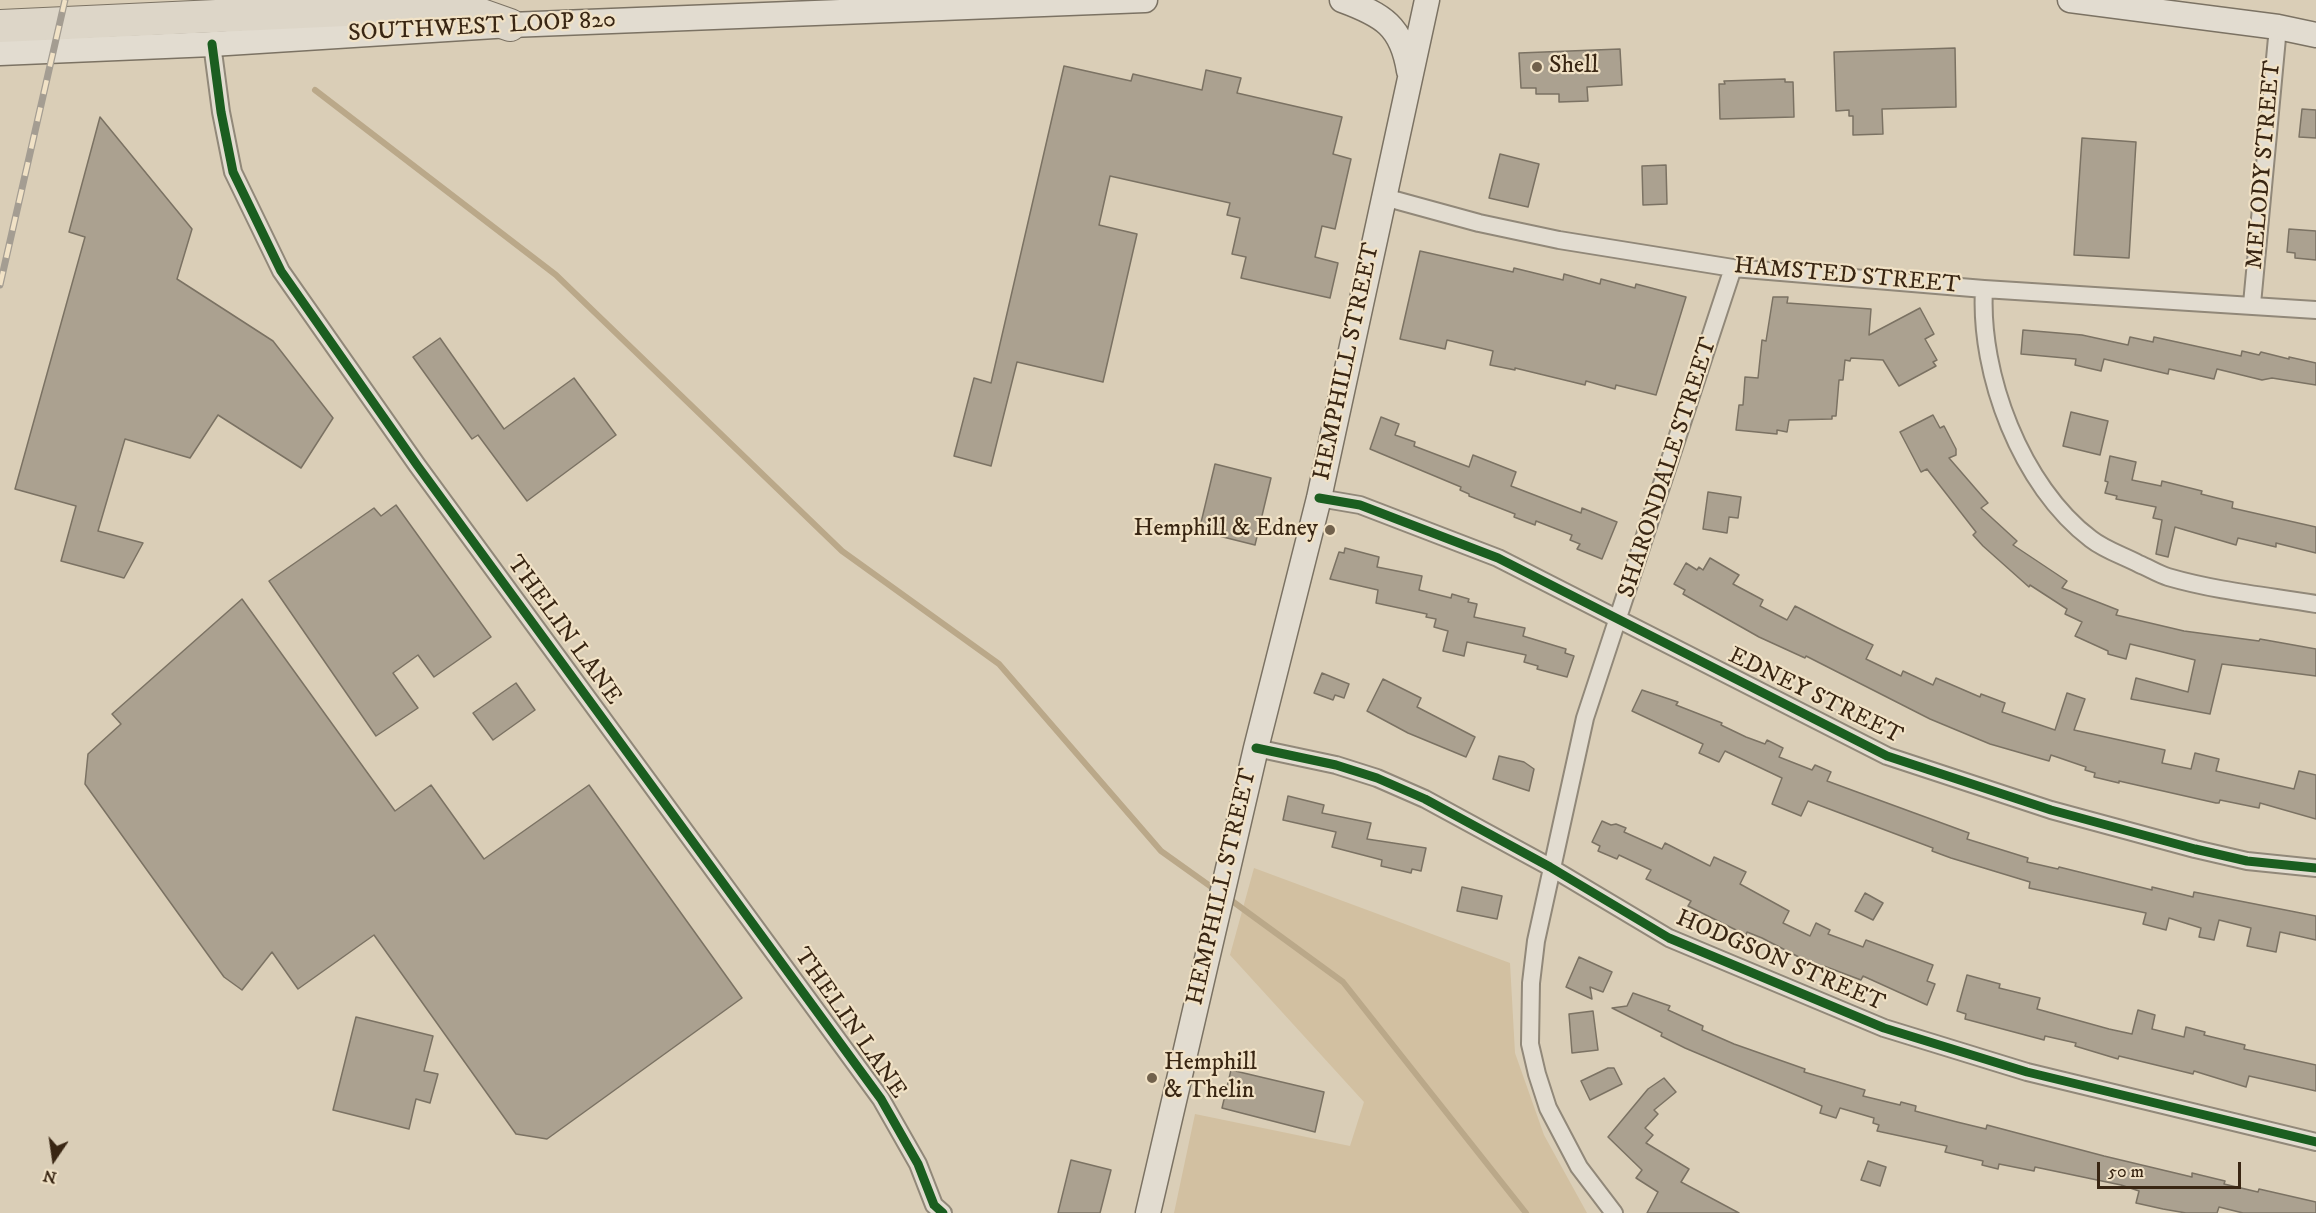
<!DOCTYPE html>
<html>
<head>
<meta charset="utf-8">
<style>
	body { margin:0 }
	#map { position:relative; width:2316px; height:1213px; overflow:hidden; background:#daceb7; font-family:"IM FELL DW Pica",serif }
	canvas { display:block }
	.north { position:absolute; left:24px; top:1129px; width:60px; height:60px; -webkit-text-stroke:4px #f1e2c6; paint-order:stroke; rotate:193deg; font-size:16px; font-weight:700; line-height:24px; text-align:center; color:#392613 }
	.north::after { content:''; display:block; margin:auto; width:21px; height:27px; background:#392613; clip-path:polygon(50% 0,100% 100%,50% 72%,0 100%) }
	.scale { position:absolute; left:2097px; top:1162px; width:144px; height:27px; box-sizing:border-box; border:3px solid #392613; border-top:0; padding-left:8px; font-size:18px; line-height:21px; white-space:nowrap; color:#392613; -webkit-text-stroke:4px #f1e2c6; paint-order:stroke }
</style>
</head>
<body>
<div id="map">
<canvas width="2316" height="1213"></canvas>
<div class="north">N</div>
<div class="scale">50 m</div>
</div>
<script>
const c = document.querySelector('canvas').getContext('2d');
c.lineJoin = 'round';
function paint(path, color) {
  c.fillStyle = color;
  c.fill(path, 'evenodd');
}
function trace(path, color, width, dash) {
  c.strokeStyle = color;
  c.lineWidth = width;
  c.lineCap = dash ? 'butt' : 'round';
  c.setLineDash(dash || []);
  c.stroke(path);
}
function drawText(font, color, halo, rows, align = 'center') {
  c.font = font + ' "IM FELL DW Pica",serif';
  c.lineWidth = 4.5;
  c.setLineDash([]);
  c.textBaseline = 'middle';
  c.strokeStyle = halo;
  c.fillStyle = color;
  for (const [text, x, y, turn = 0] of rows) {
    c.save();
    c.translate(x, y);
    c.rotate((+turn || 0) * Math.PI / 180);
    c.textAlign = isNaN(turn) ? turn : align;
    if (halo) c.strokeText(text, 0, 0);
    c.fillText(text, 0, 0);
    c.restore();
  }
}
paint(new Path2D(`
	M1254,868L1510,963L1515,1053L1544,1135L1587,1213H1174L1195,1114L1350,1146L1364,1102L1230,955Z`), '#d2c0a1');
trace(new Path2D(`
	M315,90L556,275L842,551L999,664L1161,851L1217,891
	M1228,898L1343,982L1526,1213`), '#baa889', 6);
const building = new Path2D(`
	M1955,48L1956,107L1882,109L1883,134L1853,135V116H1849V110L1836,111L1834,52Z
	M1620,49L1622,85L1587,87L1588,101L1559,102V94H1536V88H1521L1519,53Z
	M1064,66L1131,81L1133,74L1202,90L1206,70L1241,78L1237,93L1342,117L1333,154L1351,159L1335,229L1322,226L1315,257L1338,263L1330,298L1241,278L1246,257L1232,254L1240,218L1227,215L1230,203L1110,176L1099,225L1137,234L1103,382L1017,362L991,466L954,456L974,378L991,383Z
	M1785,79V82H1793L1794,117L1720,119L1719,84H1725L1724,81Z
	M2302,109L2316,110V138L2299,137Z
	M100,117L192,229L177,279L273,341L333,418L301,468L218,415L190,458L125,439L98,531L143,543L124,578L61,561L76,506L15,489L85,237L69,232Z
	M2082,138L2136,142L2129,258L2074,255Z
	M1500,154L1539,164L1528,207L1489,198Z
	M1666,165L1667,204L1643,205L1642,166Z
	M2289,229L2316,231V260L2295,258V253L2287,252Z
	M1420,251L1513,272L1514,268L1563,280L1564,274L1600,284L1601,279L1635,288L1636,284L1686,297L1656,395L1616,385L1615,389L1586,381L1585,385L1515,368V370L1490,365L1493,351L1447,340L1445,349L1400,339Z
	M1773,297H1788L1787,303L1871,309L1869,335L1920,308L1934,334L1925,339L1937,360L1933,362L1936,366L1899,386L1883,360L1851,358L1850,361L1845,360L1843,380H1839L1836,416H1832V419L1789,420L1787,432L1777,430V434L1736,430L1739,405H1743L1745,377L1758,378L1762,340L1766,341Z
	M2023,330L2082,335L2128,345L2130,337L2153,342L2154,337L2241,356L2242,351L2259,355L2261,352L2289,359V357L2316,363V385L2272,378L2262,380L2217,369L2214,379L2169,369L2168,374L2104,359L2101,371L2075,365L2076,359L2021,354Z
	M440,338L504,429L574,378L616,435L527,501L478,435L472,439L413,357Z
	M2071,412L2108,421L2100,455L2063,446Z
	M1933,415L1940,428L1944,426L1956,449V455L1949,458L1988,503L1981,508L2017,541L2013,545L2067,581L2062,588L2118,610L2116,615L2184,631L2259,641L2260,639L2316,649V676L2222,664L2210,714L2131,699L2136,678L2188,692L2195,660L2130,644L2126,659L2108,654V651L2075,636L2082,622L2065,614L2067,609L2030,585L2029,587L1983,546L1973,535L1976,532L1927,469L1921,472L1900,432Z
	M1381,417L1399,424L1395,435L1415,442L1414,446L1469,467L1473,455L1516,472L1511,486L1581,513L1582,508L1617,522L1602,559L1577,549L1580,544L1570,540L1572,535L1536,521L1535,525L1514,517L1515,514L1469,496V494L1460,490L1461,487L1370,449Z
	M2110,456L2136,462L2132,480L2161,486L2162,481L2202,491L2201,494L2233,502L2232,508L2316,527V553L2276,543V547L2238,538L2236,545L2175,527L2168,557L2156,554L2162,520L2153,518L2156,507L2116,499L2117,496L2105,493L2108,482L2105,481Z
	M1215,464L1271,478L1255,545L1199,531Z
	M1708,492L1741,497L1738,518L1729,517L1727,533L1703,529Z
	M396,505L491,637L434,677L418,655L393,673L418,708L376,736L269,581L374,508L381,516Z
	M1345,548L1379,557L1377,567L1422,576L1419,590L1451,598L1452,594L1469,599L1468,602L1477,604L1474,617L1525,628L1523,636L1566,649L1565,653L1574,656L1567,677L1537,669L1538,666L1524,662L1526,655L1467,642L1464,656L1443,651L1448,631L1434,627L1436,619L1426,617L1427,614L1376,603L1378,590L1330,579L1339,552L1344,553Z
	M1710,558L1739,575L1733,584L1763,600L1760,606L1787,620L1795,606L1838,628L1873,645L1866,659L1901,676L1903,671L1933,685L1936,678L1980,697L1981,694L2005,703L2002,712L2055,730L2067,693L2085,699L2074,730L2165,750L2162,763L2191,769L2195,753L2219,759L2216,771L2294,789L2299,771L2316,775V819L2260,803L2259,808L2220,800L2219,803H2216L2119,781V783L2094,777L2095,773L2085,770L2086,767L2051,755L2049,761L1990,744L1930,719L1806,656L1805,658L1759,637L1683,594L1685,590L1674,584L1686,563L1697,570L1699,567L1703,570Z
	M242,599L395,811L431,785L484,859L589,785L742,998L547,1139L516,1134L374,935L298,989L272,952L242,990L224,977L85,784L88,754L121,724L112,714Z
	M1322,673L1349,684L1344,698L1335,695L1333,700L1314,693Z
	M1383,679L1421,698L1417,707L1475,737L1466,757L1408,733L1367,711Z
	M516,683L535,710L493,740L473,713Z
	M1642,690L1678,702L1676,705L1722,723L1721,725L1746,737L1765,744L1767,740L1783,748L1779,757L1812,770L1815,765L1831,772L1827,781L1969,833L1967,839L2028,858L2027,862L2058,869L2059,867L2152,890V887L2193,897L2194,892L2316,916V940L2280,932L2276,952L2247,946L2251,928L2219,920L2214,940L2199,937L2201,928L2169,918L2166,930L2143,924L2146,913L2029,888L2030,882L1951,858L1932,851L1933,848L1808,801L1801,816L1772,804L1782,778L1725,751L1719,762L1699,753L1703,744L1632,711Z
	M1499,756L1524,762L1534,769L1529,791L1493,779Z
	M1288,796L1324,805L1322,813L1371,823L1367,839L1426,848L1421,871L1412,869L1411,873L1381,866L1382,860L1332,847L1336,832L1283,820Z
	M1602,821L1611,825L1616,824L1626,828L1624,832L1662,849L1665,843L1710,866L1714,857L1746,872L1740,884L1789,911L1783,923L1810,936L1816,923L1830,930L1828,934L1863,947L1866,940L1933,965L1927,981L1935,984L1927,1005L1863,976L1861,980L1824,966L1822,969L1762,938L1747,932L1746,935L1688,906L1691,901L1646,879L1651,870L1619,855L1617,859L1598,851L1600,846L1592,842Z
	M1462,887L1502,896L1497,919L1457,911Z
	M1865,893L1883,903L1873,920L1855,911Z
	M1579,957L1612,972L1603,992L1590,987L1592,999L1566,987Z
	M1967,975L2000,984L1999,988L2040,998L2037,1009L2109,1029L2132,1034L2138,1010L2155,1015L2152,1029L2184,1037L2186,1027L2205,1032L2204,1035L2245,1045L2244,1049L2316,1065V1091L2249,1076L2246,1087L2194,1071L2193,1074L2119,1056L2118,1059L2075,1046L2076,1043L2045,1036L2044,1040L1965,1019L1966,1014L1957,1011Z
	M1633,993L1670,1006L1668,1010L1703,1026L1702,1030L1734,1044L1805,1069L1804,1072L1865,1090L1863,1096L1900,1105L1901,1102L1916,1106L1915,1111L1957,1122L1986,1129L1987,1125L2104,1156L2192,1177V1173L2225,1181L2224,1184L2258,1192L2259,1189L2316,1202V1213H2243L2219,1207L2217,1213H2186L2163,1209L2136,1203L2139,1191L2121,1185L2035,1167L2034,1171L1999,1164L1998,1169L1982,1165L1983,1161L1945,1152L1947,1146L1877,1131L1879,1125L1873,1123L1874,1118L1840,1108L1836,1118L1820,1113L1822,1106L1685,1048L1661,1036L1662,1033L1612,1008L1627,1006Z
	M1593,1011L1598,1050L1572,1053L1569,1014Z
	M356,1017L433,1036L424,1071L438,1074L430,1103L416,1099L409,1129L333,1110Z
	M1608,1068H1614L1622,1084L1590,1100L1581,1081Z
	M1231,1070L1324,1092L1315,1132L1222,1108Z
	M1664,1078L1676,1092L1654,1110L1658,1114L1645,1128L1653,1135L1646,1143L1689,1169L1681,1182L1739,1213H1647L1658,1192L1636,1178L1642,1170L1608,1137L1648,1089Z
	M1071,1160L1111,1170L1100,1213H1058Z
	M1868,1161L1886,1167L1880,1186L1861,1180Z`);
paint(building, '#aba190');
trace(building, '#7b7263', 1.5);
const street = new Path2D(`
	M212,44L221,112L233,172L281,271L417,465L881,1099L918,1164L934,1205L943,1213
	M1384,197L1479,223L1559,240L1733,268L1984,289L2316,310
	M1984,289C1979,374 2021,486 2091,539C2105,550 2124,556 2139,564C2149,568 2158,574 2168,577C2216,591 2267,596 2316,604
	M2252,304L2278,27
	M1319,498L1360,505L1498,558L1887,756L2051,810L2195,849L2247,861L2316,868
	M1256,748L1336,765L1377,778L1425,799L1550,867L1669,938L1884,1028L2027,1072L2316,1142
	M1614,1213L1579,1167L1548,1108L1537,1074L1530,1044L1531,983L1536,941L1585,718L1733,268`);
const secondary = new Path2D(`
	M1342,0C1383,15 1402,26 1409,71
	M2070,0L2278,27L2316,35
	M0,53L212,44L510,25L1145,0
	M1148,1213L1256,748L1319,498L1427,0`);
const highway = new Path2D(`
	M0,26L453,5L510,25`);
trace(street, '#918879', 20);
trace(secondary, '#7b7263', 27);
trace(highway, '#7b7263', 34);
trace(street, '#e2dcd0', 16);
trace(secondary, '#e2dcd0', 24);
trace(highway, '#ddd6c8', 32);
const rail = new Path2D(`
	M0,285L65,0`);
trace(rail, '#a49d92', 7);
trace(rail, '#f1e2c6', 4.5, [14]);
trace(new Path2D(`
	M212,44L221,112L233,172L281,271L417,465L881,1099L918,1164L934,1205L943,1213
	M1319,498L1360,505L1498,558L1887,756L2051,810L2195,849L2247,861L2316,868
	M1256,748L1336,765L1377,778L1425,799L1550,867L1669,938L1884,1028L2027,1072L2316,1142`), '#1b5e20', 9);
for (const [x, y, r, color] of [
	[1537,67,6,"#71614c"],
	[1330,530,6,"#71614c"],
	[1152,1078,6,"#71614c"]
]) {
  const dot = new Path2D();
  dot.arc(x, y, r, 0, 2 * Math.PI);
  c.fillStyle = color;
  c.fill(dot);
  trace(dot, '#f1e2c6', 2);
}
drawText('24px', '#392613', '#f1e2c6', [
	["SOUTHWEST LOOP 820",482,28,-3],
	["MELODY STREET",2265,165,-85],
	["HAMSTED STREET",1847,277,5],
	["HEMPHILL STREET",1348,362,-78],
	["SHARONDALE STREET",1669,468,-72],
	["THELIN LANE",563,631,54],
	["EDNEY STREET",1815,697,26],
	["HEMPHILL STREET",1223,887,-77],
	["HODGSON STREET",1780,962,23],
	["THELIN LANE",849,1024,55]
]);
drawText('24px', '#392613', '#f1e2c6', [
	["Shell",1549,67],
	["Hemphill & Edney",1318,530,"right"],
	["Hemphill",1164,1064],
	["& Thelin",1164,1092]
], 'left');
</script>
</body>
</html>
